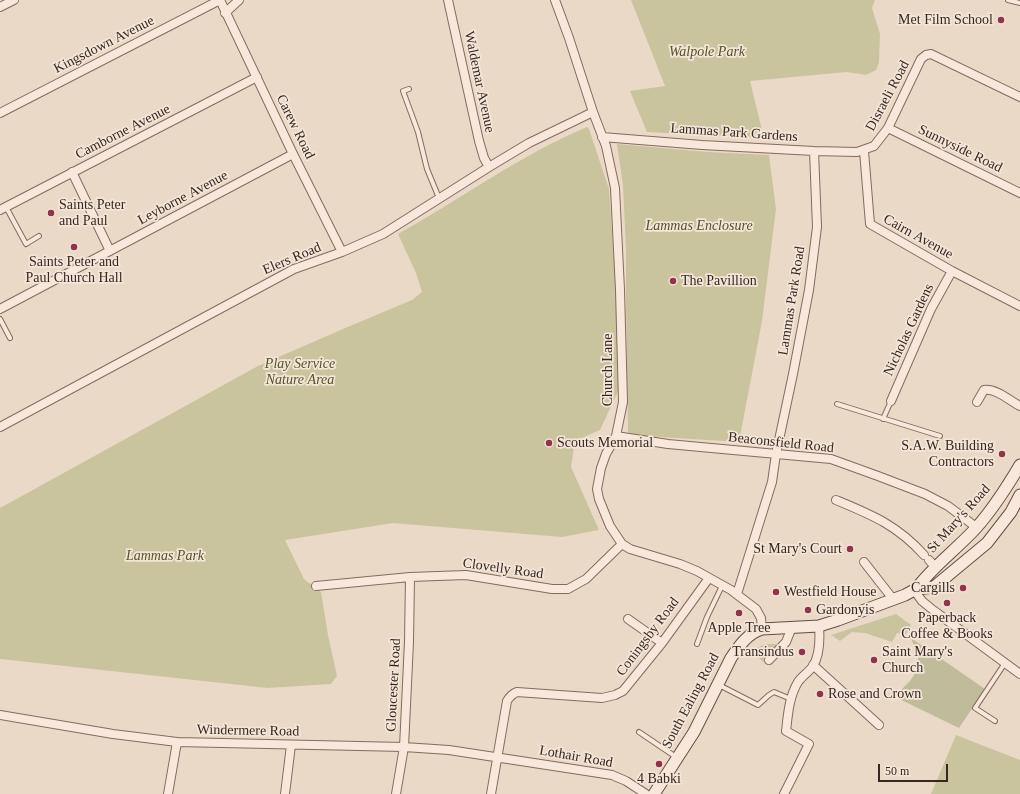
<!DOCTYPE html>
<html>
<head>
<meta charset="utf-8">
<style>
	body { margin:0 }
	#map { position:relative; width:1020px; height:794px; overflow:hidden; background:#ebd9c8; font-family:"Times New Roman",serif }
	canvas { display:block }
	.scale { position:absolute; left:878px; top:764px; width:70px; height:18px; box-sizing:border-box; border:2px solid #382721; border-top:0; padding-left:5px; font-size:12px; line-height:14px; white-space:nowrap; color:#382721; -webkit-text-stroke:3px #f3e5d7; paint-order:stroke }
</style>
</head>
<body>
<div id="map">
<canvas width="1020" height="794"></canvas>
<div class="scale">50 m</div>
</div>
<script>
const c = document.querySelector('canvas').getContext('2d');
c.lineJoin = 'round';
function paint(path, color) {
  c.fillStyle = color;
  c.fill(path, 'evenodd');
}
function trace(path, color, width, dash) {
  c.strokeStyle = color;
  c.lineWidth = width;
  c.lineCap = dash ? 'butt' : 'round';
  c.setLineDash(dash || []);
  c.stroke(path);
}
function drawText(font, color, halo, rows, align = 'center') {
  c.font = font + ' "Times New Roman",serif';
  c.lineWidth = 3.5;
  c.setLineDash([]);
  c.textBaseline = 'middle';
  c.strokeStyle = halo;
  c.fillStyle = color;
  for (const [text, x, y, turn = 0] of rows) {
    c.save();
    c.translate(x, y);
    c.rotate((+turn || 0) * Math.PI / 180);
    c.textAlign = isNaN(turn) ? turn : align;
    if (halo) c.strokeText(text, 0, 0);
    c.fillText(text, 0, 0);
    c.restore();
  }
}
paint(new Path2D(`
	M631,0H875L872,8L880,34L879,62L876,70L866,75L847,72L750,81L764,138L647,132L630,91L665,86Z
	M587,127L589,129L609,189L619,327V389L600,430L575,441L571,467L599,530L562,537L393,523L285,540L304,579L321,592L328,635L337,676L331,684L268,688L0,659V508L258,366L343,329L412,300L422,292L416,273L398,234C461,199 520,155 587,127Z
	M617,144L708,152L769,155L776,209L762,321L739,442L628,435L626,304V249L623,186Z
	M896,614L911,625L906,634L897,633L892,642L865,633L852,632L840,641L831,635Z
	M765,644H775L779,647L763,662L751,651Z
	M956,735L1020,760V794H931Z`), '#c9c49d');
paint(new Path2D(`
	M911,638L985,689L959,728L889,694L901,690L910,681L918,669V656Z`), '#bfbb9b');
const service = new Path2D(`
	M1008,0L1020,3
	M409,89L403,91L418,132L427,169L439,198
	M6,207L26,244L39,236
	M0,319L10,338
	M837,404L940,436
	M883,419L891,401
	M697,644L707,617L722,586
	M719,685L758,705L769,695L774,692L791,699
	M995,721L975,708L1005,663
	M639,732L676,757`);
const minor = new Path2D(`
	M220,0L293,154L342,252
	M448,0L479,141L484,158L489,167
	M555,0L569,38L593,112L606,146L615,188L620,290L623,402L616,436L606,454L601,468L597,489L599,499L610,526L622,544L630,549L680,564L697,571L731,590L756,609L761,618L762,629
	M0,7L14,0
	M225,13L239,0
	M0,113L220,0
	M888,128L1020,193
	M602,137L702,145L814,151L857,152L874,146L888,128L921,59L926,55L931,54L1020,97
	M864,151L870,224L952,271L1020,306
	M72,172L110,251
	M0,210L257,77
	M0,309L293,154
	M891,401L931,309L952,271
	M977,402L984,390C996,388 1010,401 1020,406
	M0,427L294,269L342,252L383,234L489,167L529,143L593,112
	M616,436L668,444L831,459L878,476L925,494L948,506L976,527
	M836,500C872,515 897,525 924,555
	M929,560L936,568
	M864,562L893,599
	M316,586L410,577L466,575L552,589H568L586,579L622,544
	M914,590L922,601L933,610L1020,674
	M737,594L772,482L776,454L793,374L809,290L817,227L814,151
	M628,619L662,643
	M769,660L786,642L792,627
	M813,665L879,725
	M0,715L113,734L177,742L404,747L449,750L612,775L626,781L646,794
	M168,794L177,742
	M285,794L291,745
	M396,794L404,747L409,642L410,577
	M491,794L507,701C510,696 512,694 517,692L602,698L615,695L623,691L662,643L709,578
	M784,794L809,744L786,731C788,714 789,697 798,682C802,676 809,672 813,666C820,655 820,639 819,626`);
const secondary = new Path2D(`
	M916,589C933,566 957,549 976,528C993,509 1007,487 1020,465
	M654,794L694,732L731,658C739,646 748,633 762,629L819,626L838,620L905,595L916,589L934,587L987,543L1011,512L1020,495`);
trace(service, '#866a5e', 6);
trace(minor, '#866a5e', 10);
trace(secondary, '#684c41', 13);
trace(service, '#f7e8db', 4);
trace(minor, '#f7e8db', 8);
trace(secondary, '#f7e8db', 11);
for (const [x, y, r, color] of [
	[1001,20,4,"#91334a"],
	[51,213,4,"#91334a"],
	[74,247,4,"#91334a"],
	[673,281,4,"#91334a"],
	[549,443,4,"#91334a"],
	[1002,454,4,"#91334a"],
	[850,549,4,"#91334a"],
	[963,588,4,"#91334a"],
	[776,592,4,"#91334a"],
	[947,603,4,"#91334a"],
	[808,610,4,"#91334a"],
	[739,613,4,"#91334a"],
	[802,652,4,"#91334a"],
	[874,660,4,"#91334a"],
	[820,694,4,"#91334a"],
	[659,764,4,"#91334a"]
]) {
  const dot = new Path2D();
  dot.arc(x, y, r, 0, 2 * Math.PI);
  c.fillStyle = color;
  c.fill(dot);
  trace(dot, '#f3e5d7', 1.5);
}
drawText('14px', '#382721', '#f3e5d7', [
	["Met Film School",993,20,"right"],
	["Saints Peter",59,205],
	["and Paul",59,221],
	["Saints Peter and",74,262,"center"],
	["Paul Church Hall",74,278,"center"],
	["The Pavillion",681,281],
	["Scouts Memorial",557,443],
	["S.A.W. Building",994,446,"right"],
	["Contractors",994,462,"right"],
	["St Mary's Court",842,549,"right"],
	["Cargills",955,588,"right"],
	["Westfield House",784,592],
	["Gardonyis",816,610],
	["Paperback",947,618,"center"],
	["Coffee & Books",947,634,"center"],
	["Apple Tree",739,628,"center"],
	["Transindus",794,652,"right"],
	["Saint Mary's",882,652],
	["Church",882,668],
	["Rose and Crown",828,694],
	["4 Babki",659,779,"center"]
], 'left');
drawText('14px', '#382721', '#f3e5d7', [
	["Kingsdown Avenue",104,45,-27],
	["Waldemar Avenue",479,82,78],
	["Disraeli Road",888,96,-62],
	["Carew Road",295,127,64],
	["Camborne Avenue",123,132,-27],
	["Lammas Park Gardens",734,133,4],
	["Sunnyside Road",960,149,26],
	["Leyborne Avenue",183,198,-28],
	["Cairn Avenue",918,237,29],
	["Elers Road",292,259,-23],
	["Lammas Park Road",792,301,-81],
	["Nicholas Gardens",909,330,-65],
	["Church Lane",608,370,-90],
	["Beaconsfield Road",781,443,6],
	["St Mary's Road",959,519,-48],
	["Clovelly Road",503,569,8],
	["Coningsby Road",648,637,-53],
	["Gloucester Road",394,685,-87],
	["South Ealing Road",691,701,-62],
	["Windermere Road",248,731,1],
	["Lothair Road",576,757,10]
]);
drawText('italic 14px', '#525329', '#f3e5d7', [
	["Walpole Park",707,52],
	["Lammas Enclosure",699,226],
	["Play Service",300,364],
	["Nature Area",300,380],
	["Lammas Park",165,556]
]);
</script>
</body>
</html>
